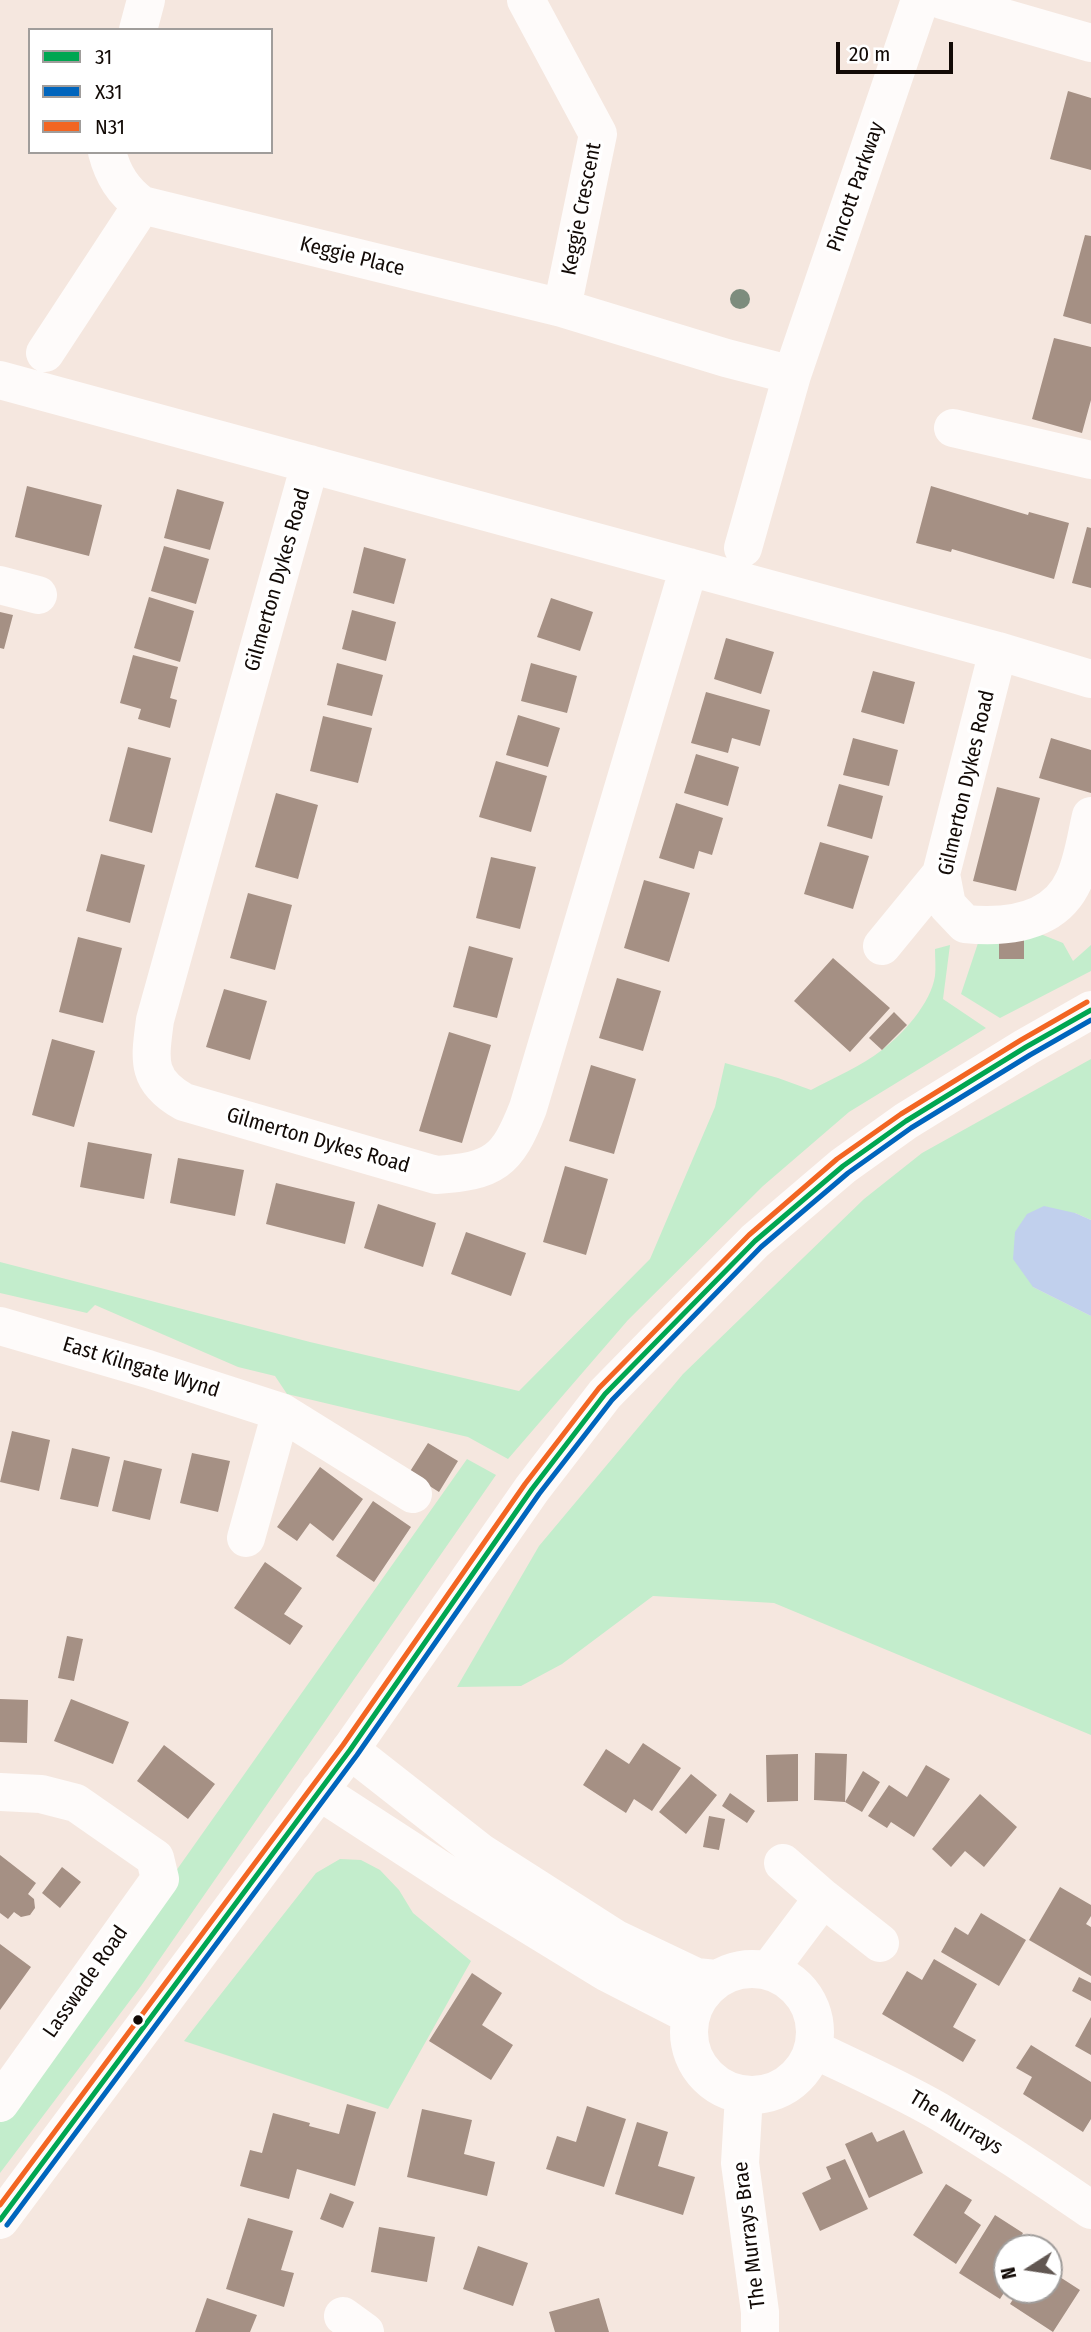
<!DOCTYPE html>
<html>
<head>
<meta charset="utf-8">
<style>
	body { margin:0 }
	#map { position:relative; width:1091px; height:2332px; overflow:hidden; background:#f5e7df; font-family:"Fira Sans Condensed",sans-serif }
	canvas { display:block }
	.legend { position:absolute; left:28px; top:28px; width:245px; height:126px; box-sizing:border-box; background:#fff; border:2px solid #a09d9b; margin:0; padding:9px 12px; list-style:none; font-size:21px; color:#120a06 }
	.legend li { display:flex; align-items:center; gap:14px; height:35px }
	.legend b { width:35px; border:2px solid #a09d9b }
	.north { position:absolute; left:993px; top:2234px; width:70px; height:70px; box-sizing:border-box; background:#fff; border:2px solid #a09d9b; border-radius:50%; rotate:258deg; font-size:19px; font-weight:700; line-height:28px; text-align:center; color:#120a06 }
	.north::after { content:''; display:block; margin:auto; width:24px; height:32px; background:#615752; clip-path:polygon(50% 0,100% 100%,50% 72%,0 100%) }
	.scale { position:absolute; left:836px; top:42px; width:117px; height:32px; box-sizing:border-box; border:4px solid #120a06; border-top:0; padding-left:9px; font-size:21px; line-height:24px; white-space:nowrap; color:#120a06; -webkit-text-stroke:5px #fff; paint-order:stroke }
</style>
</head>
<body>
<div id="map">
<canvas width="1091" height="2332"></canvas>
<ul class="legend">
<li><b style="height:9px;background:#00a651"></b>31</li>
<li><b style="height:9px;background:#0065bd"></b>X31</li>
<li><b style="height:9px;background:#f26522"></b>N31</li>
</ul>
<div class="north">N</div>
<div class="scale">20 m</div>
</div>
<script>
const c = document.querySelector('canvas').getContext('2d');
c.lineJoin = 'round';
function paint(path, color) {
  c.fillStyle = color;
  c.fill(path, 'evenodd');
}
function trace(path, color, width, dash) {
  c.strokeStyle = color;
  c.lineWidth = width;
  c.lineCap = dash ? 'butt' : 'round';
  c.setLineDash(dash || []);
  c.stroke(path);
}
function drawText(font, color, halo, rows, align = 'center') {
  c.font = font + ' "Fira Sans Condensed",sans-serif';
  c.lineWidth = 7;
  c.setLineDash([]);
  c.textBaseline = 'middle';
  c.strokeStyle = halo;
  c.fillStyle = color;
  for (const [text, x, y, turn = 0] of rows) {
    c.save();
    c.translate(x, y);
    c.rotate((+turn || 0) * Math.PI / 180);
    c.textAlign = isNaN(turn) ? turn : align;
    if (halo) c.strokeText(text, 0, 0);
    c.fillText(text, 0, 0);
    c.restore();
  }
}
paint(new Path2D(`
	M1043,935L1063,943L1073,961L1091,945V971L1000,1018L961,994L980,937L999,936V959H1024V937Z
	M950,945L943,999L986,1028L849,1112L763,1186L628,1320L508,1459L468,1437L287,1394L275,1376L238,1367L95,1305L87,1313L0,1293V1262L310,1342L519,1391L650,1259L715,1107L725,1063L778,1078L811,1090C833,1078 862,1066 882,1050C903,1034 931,1003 935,976C936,968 935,958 935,949Z
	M1091,1059V1220L1075,1213L1033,1287L1091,1316V1735L774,1603L653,1596L562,1664L521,1686L457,1687L539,1546L683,1374L864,1199L922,1153Z
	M467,1459L496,1475L141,1986L0,2173V2120Z
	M340,1859L361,1860L380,1870L399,1890L413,1913L471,1961L388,2109L184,2041L316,1873Z`), '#c3edcc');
paint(new Path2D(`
	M1044,1206L1075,1213L1091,1220V1316L1033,1287L1013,1259L1015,1232L1027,1214Z`), '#c1d0ed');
paint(new Path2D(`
	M1068,91L1091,98V170L1050,159Z
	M1085,235L1091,236V324L1063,316Z
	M1054,338L1091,347V400L1082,433L1032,419Z
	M27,486L102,505L89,556L15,537Z
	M931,486L1011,510L1028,515L1029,512L1069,523L1054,579L952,549L951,552L916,543Z
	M177,489L224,502L210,550L164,538Z
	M1087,527L1091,528V588L1072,583Z
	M164,546L209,559L196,604L151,591Z
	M364,547L406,559L394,604L353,593Z
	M149,597L194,611L180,662L134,648Z
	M551,598L593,612L580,651L537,637Z
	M352,610L396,622L386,661L342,649Z
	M0,612L13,615L4,649L0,648Z
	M726,638L774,652L761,694L714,679Z
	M133,655L178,667L170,698L177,700L170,728L138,719L141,709L120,703Z
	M337,663L383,675L372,716L327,705Z
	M531,663L577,676L567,713L521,701Z
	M873,671L915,682L904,724L861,712Z
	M706,692L770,710L760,746L732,738L728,753L691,743Z
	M518,715L560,728L548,767L506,755Z
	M323,716L372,728L358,783L310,771Z
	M853,738L898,750L889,786L843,775Z
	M1051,738L1091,750V793L1039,778Z
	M128,747L171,758L152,833L109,821Z
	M696,754L739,767L728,806L684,793Z
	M496,761L547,776L531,832L479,817Z
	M839,784L883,796L872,839L827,826Z
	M997,787L1040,798L1016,891L973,881Z
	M276,793L318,805L298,879L255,867Z
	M676,803L723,818L712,855L699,851L694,869L659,858Z
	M820,842L869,856L853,909L804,894Z
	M101,854L145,865L130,923L86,911Z
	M491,857L536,867L520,929L476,918Z
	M644,880L690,893L669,962L624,948Z
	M248,893L292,905L275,970L230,958Z
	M999,936L1024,937V959H999Z
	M78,937L122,948L103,1023L59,1012Z
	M469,946L513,958L497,1018L453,1007Z
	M833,958L890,1008L850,1052L794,1001Z
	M617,978L661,991L643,1051L599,1038Z
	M224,989L267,1001L250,1060L206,1047Z
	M894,1012L907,1025L882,1050L869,1038Z
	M449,1032L491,1045L462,1143L419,1131Z
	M52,1039L95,1051L74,1127L32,1115Z
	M591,1065L636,1079L614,1154L569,1141Z
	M88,1142L152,1154L144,1199L80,1187Z
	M178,1158L244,1170L235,1216L170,1203Z
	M565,1166L608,1179L586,1255L543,1242Z
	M276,1183L355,1202L345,1244L266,1224Z
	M378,1204L436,1223L423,1267L364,1248Z
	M466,1232L526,1253L511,1296L451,1274Z
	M12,1431L50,1440L39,1491L0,1482Z
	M428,1443L458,1461L439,1492L409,1473Z
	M72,1448L110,1457L98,1507L60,1499Z
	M192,1453L230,1461L218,1512L180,1503Z
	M124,1460L162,1469L150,1520L112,1511Z
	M320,1467L363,1499L333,1541L310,1523L297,1541L277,1527Z
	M373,1501L411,1527L374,1582L336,1556Z
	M265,1562L302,1588L284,1614L303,1626L290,1645L234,1608Z
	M67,1636L83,1639L74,1681L58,1678Z
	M0,1699L28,1700L27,1743L0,1742Z
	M71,1699L129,1722L113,1764L54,1741Z
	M643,1743L681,1768L652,1811L634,1799L626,1813L583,1785L606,1749L629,1764Z
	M164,1745L215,1784L188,1819L137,1781Z
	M815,1753L847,1754L845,1802L814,1800Z
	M798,1754V1801L767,1802L766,1755Z
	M926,1765L950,1779L914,1837L891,1822L887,1828L868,1816L889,1785L907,1797Z
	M863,1771L880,1782L862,1812L845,1802Z
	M691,1774L717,1795L686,1834L659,1812Z
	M730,1793L755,1811L747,1823L722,1806Z
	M980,1794L1017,1827L984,1867L965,1851L951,1867L932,1849Z
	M709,1816L725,1819L719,1850L703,1847Z
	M0,1855L36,1883L28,1894L34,1899L35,1908L30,1915L21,1917L14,1912L8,1919L0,1913Z
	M62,1867L81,1882L60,1908L42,1893Z
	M1060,1887L1091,1905V1916L1086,1924L1091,1927V1976L1029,1940Z
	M981,1913L1026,1940L999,1986L941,1952L955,1927L968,1935Z
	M0,1944L31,1967L0,2010Z
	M934,1959L977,1984L953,2027L976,2040L963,2062L882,2014L907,1971L922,1980Z
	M472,1973L502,1993L482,2025L513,2045L491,2080L429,2041Z
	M1079,1977L1091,1983V2001L1072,1991Z
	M1091,2017V2055L1075,2046Z
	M1031,2045L1091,2082V2119L1083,2132L1023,2094L1032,2077L1016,2068Z
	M347,2104L376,2112L355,2186L297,2169L289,2199L240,2186L250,2150L262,2153L273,2113L310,2123L309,2126L339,2134Z
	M587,2106L626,2119L604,2187L546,2169L557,2136L576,2142Z
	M422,2109L472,2120L464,2154L495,2162L487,2196L407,2177Z
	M637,2122L668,2132L658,2166L695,2177L683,2215L615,2194Z
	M904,2130L923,2173L869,2198L845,2144L872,2132L877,2142Z
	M845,2159L868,2209L820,2231L802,2193L831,2179L826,2167Z
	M946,2184L972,2200L964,2213L981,2225L956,2264L913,2235Z
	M330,2193L354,2202L343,2228L320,2219Z
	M995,2215L1023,2233L1014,2248H1007V2288L1000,2299L959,2273Z
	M248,2218L293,2231L281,2270L294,2273L284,2307L226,2289Z
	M379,2227L435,2237L427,2282L371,2272Z
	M478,2246L528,2263L513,2306L463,2289Z
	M1049,2270L1080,2290L1053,2332L1010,2304L1019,2290H1049Z
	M207,2298L257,2315L250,2332H195Z
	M599,2298L609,2332H555L549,2312Z`), '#a59084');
trace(new Path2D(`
	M526,0L598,134L562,308
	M942,0L1091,43
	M138,30L146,0
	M107,152C113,175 123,191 142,205
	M45,353L142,205L562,308L726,358L792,375
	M0,380L998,651L1091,679
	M953,428L1091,460
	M310,464L155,1020C150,1059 145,1080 184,1102L436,1175C494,1171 507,1162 528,1108L689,567
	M743,548L792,375L920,0
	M0,585L38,595
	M998,651L941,874L947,905L965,924C1007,928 1055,923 1074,880C1083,861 1086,837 1091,816
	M882,946L941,874
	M0,1326L148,1369L281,1412L413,1494
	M246,1538L281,1412
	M350,1750L480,1852L616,1939L696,1977L716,1979
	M319,1791L459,1882L606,1972L690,2015
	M0,1792L41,1794L76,1803L155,1858L160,1879L0,2103
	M783,1863L823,1898
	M689 2032a63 63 0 1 1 126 0a63 63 0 1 1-126 0Z
	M769,1970L823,1898L880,1943
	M813,2049C855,2069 898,2088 938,2111C990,2142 1041,2175 1091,2210
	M744,2095L740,2163L760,2312V2332
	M343,2316L365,2332`), '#fefbfa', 38);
trace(new Path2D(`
	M0,2220L350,1750L532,1489L605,1394L755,1241L843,1166L906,1121L1026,1047L1091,1010`), '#fefbfa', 38);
trace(new Path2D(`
	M0,2220L350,1750L532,1489L605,1394L755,1241L843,1166L906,1121L1026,1047L1091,1010`), '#00a651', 5);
trace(new Path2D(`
	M7,2225L357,1755L539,1494L612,1400L761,1247L848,1173L911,1128L1030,1055L1091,1020`), '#0065bd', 5);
trace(new Path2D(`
	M0,2205L343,1745L525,1484L599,1388L749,1235L837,1159L901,1114L1021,1040L1087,1002`), '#f26522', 5);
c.fillStyle = '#7d8c7d';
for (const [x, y] of [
	[740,299]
]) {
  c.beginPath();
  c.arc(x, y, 10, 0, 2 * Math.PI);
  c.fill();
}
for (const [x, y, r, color] of [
	[138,2020,6,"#120a06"]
]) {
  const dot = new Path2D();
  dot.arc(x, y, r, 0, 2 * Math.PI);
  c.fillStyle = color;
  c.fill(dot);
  trace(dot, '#fff', 2.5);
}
drawText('21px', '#120a06', '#fff', [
	["Pincott Parkway",856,187,-71],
	["Keggie Crescent",582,209,-79],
	["Keggie Place",352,257,14],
	["Gilmerton Dykes Road",278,580,-74],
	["Gilmerton Dykes Road",967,783,-77],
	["Gilmerton Dykes Road",318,1141,16],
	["East Kilngate Wynd",141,1368,17],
	["Lasswade Road",86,1982,-55],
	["The Murrays",956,2123,31],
	["The Murrays Brae",750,2235,-97]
]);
</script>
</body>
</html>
